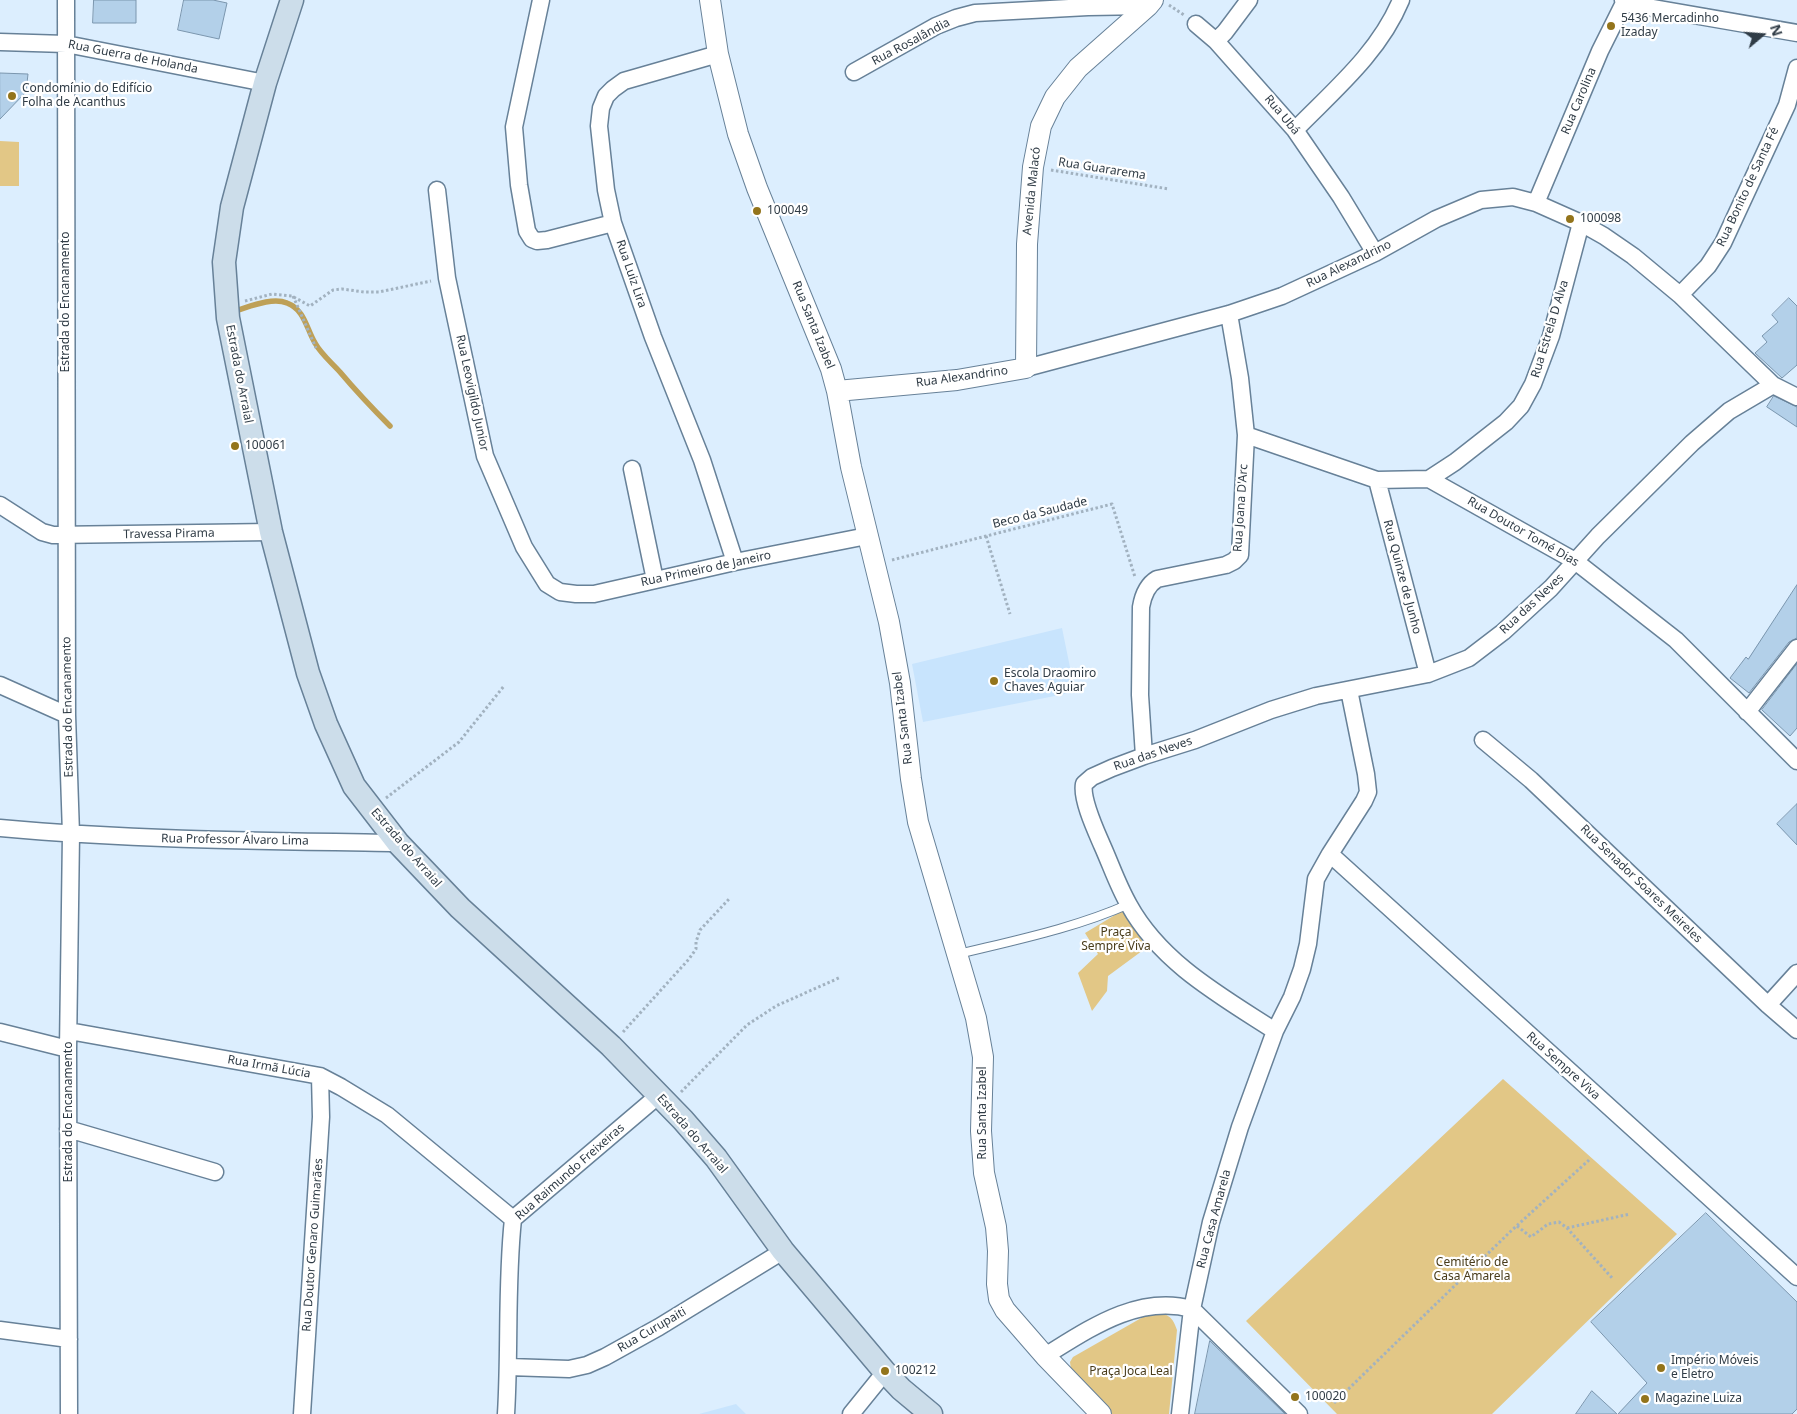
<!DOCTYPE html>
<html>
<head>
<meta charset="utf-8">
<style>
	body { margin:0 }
	#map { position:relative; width:1797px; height:1414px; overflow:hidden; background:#dceefe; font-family:"Noto Sans",sans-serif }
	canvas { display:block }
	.north { position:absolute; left:1737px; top:10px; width:50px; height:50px; -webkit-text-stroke:4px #fff; paint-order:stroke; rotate:72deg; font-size:14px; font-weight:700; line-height:20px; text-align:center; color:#303c46 }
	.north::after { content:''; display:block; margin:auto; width:18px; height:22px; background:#303c46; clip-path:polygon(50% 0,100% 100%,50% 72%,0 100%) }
</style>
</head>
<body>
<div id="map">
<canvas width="1797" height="1414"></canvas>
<div class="north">N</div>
</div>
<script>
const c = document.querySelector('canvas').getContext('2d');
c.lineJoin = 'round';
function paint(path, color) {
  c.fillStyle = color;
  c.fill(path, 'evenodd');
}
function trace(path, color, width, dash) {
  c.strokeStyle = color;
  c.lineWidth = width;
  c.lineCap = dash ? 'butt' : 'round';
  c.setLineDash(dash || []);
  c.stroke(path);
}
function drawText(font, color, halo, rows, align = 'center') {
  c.font = font + ' "Noto Sans",sans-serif';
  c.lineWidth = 4.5;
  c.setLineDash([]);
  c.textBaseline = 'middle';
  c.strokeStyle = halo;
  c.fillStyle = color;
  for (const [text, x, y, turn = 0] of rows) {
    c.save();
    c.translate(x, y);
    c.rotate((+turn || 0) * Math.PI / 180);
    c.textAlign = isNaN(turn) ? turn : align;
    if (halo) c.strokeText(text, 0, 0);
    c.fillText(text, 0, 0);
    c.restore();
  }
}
paint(new Path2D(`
	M1062,628L1075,692L923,722L912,664Z
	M736,1404L746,1414H699Z`), '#c8e4fd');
paint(new Path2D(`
	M0,141L19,142V186H0Z
	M1125,909L1146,948L1108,976L1107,991L1092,1011L1078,973L1098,954L1085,933Z
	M1503,1079L1677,1234L1492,1414H1337L1246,1321Z
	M1150,1313C1165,1313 1172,1314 1177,1330L1169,1414H1112L1076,1376L1071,1369L1070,1362L1073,1357Z`), '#e2c786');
trace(new Path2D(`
	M238,310C251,306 273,297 287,303C305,310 306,328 315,343C321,354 332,363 340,372C356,391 372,408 390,426`), '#bea057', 5.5);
const building = new Path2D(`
	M94,0H136V23H93Z
	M184,0H213L227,3L219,39L178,30Z
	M0,73L28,74L26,92L0,119Z
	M1789,298L1797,306V365L1782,378L1755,353L1767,342L1762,336L1778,322L1772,315Z
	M1774,396L1797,407V427L1767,407Z
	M1797,585V638L1789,642L1749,693L1730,678L1746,657L1748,659Z
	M1797,664V728L1790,736L1762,710Z
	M1797,804V845L1777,824Z
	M1706,1213L1797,1302V1409L1792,1414H1618L1647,1383L1591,1322Z
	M1210,1341L1285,1414H1195Z
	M1592,1391L1617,1414H1576Z`);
paint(building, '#b3d0e9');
trace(building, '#7b96ae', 1);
const service = new Path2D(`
	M959,954C1016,940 1075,928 1129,904`);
const minor = new Path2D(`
	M66,0L67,715L71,834L68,1049L69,1414
	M541,0L514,127L519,185L527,231L532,239L537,241L547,240L613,223
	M1624,3L1797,33
	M1196,24L1216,41L1295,130L1341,197L1375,253
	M1216,41L1225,32L1249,0
	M0,42L66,44L265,83
	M718,54L624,81L613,89L606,96L601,108L599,126L606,190L613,223L653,337L702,460L735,562
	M854,72L936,26L956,18L975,13L1088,7L1148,6
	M1295,130C1334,90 1379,53 1401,0
	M437,190L447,278L485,456L524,547L547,584L560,592L576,594H594L735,562L867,536
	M1536,203L1600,51L1624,3L1623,0
	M1680,295L1708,266L1723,243L1787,105L1797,68
	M1026,368L1229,314L1282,296L1375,253L1436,219L1481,200L1513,197L1536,203L1581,223L1604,236L1633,256L1680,295L1773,385L1797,397
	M1246,435L1377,480L1429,479L1575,561L1676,640L1797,761
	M632,469L655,580
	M1429,479L1455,462L1506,422L1521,406L1533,384L1551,336L1581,223
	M1377,480L1428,674
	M0,505L42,532L53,535L271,532
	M0,685L67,715
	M1747,712L1797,648
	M1483,740L1531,780L1768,1005L1797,1030
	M1144,756L1140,695L1141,607C1143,595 1147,585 1157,579L1226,565L1234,561L1240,555L1246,435L1240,378L1229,314
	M0,828C132,840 265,841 398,843
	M1330,854L1797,1277
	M1768,1005L1797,973
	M69,1031L320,1076L341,1087L387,1115L513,1219
	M1275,1031C1221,996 1161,963 1129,905C1118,886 1111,865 1102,845C1096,831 1081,799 1084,784L1092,777L1112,768L1144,756L1195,740L1271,710L1316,696L1428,674L1469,658L1503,632L1551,588L1598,536L1692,443L1729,411L1773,385
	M0,1032L68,1049
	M68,1129L215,1172
	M0,1330L69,1339
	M1045,1356C1089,1329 1138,1294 1192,1309L1299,1414
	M509,1367L569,1369L587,1365L605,1357L659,1327L783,1251
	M302,1414L321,1117L320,1076
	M506,1414C510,1349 506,1284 513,1219L659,1095
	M851,1414L885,1372
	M1180,1414L1192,1309L1211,1222L1240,1127L1275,1031L1292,997L1302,969L1308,944L1316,879L1330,854L1364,801L1368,792L1366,774L1349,690`);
const tertiary = new Path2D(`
	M710,0L718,54L738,134L757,188L831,369L837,391L851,467L889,622L900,683L911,779L918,822L976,1018L983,1057L981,1131L984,1173L996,1227L998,1251L997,1284L999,1299L1005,1310L1045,1356L1101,1414
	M837,391L957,380L1026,368L1027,244L1033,167L1041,126L1055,97L1078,68L1148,6L1153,0`);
const secondary = new Path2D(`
	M292,0L265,83L232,207L224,262L228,318L271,532L308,673L326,724L354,786L398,843L460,908L611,1046L683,1120L716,1158L783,1251L885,1372L901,1389L931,1414`);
trace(service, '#678198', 10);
trace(minor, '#678198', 19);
trace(tertiary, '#678198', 22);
trace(secondary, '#678198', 25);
trace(new Path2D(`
	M1169,5L1184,15
	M1051,170L1169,189
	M293,296L316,348
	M245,301L272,294L292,296L310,306L333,290L342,289L364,292H379L431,281
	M986,536L1010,614
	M892,560L1112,504L1135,577
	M386,798L459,742L504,686
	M623,1032L689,959L696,949V942L700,930L729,899
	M681,1092L747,1025L776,1006L841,977
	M1517,1226L1531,1237L1548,1224L1559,1222L1567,1228L1613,1279
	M1567,1228L1630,1214
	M1334,1403L1511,1231L1589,1160`), '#a2b2c0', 3, [2.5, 2.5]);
trace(service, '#fff', 8);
trace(minor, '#fff', 16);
trace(tertiary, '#fff', 20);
trace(secondary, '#ccddea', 22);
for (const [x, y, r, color] of [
	[1611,26,5,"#93741b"],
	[12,96,5,"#93741b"],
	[757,211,5,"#93741b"],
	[1570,219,5,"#93741b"],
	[235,446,5,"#93741b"],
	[994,681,5,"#93741b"],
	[1661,1368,5,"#93741b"],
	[885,1371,5,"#93741b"],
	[1295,1397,5,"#93741b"],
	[1645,1399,5,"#93741b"]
]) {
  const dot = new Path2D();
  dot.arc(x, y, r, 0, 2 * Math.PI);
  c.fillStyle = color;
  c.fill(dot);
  trace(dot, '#fff', 2);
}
drawText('12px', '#303c46', '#fff', [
	["5436 Mercadinho",1621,19],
	["Izaday",1621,33],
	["Condomínio do Edifício",22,89],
	["Folha de Acanthus",22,103],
	["100049",767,211],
	["100098",1580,219],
	["100061",245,446],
	["Escola Draomiro",1004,674],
	["Chaves Aguiar",1004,688],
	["Império Móveis",1671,1361],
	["e Eletro",1671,1375],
	["100212",895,1371],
	["100020",1305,1397],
	["Magazine Luiza",1655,1399]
], 'left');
drawText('12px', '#303c46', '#fff', [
	["Rua Rosalândia",911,42,-28],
	["Rua Guerra de Holanda",133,57,11],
	["Rua Carolina",1579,101,-67],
	["Rua Ubá",1282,115,50],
	["Rua Guararema",1102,169,9],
	["Rua Bonito de Santa Fé",1748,187,-65],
	["Avenida Malacó",1032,191,-84],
	["Rua Alexandrino",1349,264,-26],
	["Rua Luiz Lira",631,274,71],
	["Estrada do Encanamento",66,302,-90],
	["Rua Santa Izabel",813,325,68],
	["Rua Estrela D Alva",1550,329,-73],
	["Estrada do Arraial",239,374,79],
	["Rua Alexandrino",962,377,-8],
	["Rua Leovigildo Junior",472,393,78],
	["Rua Joana D'Arc",1241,508,-86],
	["Beco da Saudade",1040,513,-14],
	["Rua Doutor Tomé Dias",1523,532,30],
	["Travessa Pirama",169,534,-1],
	["Rua Primeiro de Janeiro",706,569,-12],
	["Rua Quinze de Junho",1402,577,75],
	["Rua das Neves",1532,604,-43],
	["Estrada do Encanamento",68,707,-91],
	["Rua Santa Izabel",903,718,-97],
	["Rua das Neves",1153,754,-19],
	["Rua Professor Álvaro Lima",235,840,1],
	["Estrada do Arraial",406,848,49],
	["Rua Senador Soares Meireles",1641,884,44],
	["Rua Sempre Viva",1563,1066,42],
	["Rua Irmã Lúcia",269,1067,10],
	["Estrada do Encanamento",69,1112,-90],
	["Rua Santa Izabel",983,1113,-90],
	["Estrada do Arraial",692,1134,49],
	["Rua Raimundo Freixeiras",570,1172,-41],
	["Rua Casa Amarela",1214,1219,-75],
	["Rua Doutor Genaro Guimarães",313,1245,-86],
	["Rua Curupaiti",652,1330,-30]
]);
drawText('12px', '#493c1b', '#fff', [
	["Praça",1116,933],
	["Sempre Viva",1116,947],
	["Cemitério de",1472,1263],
	["Casa Amarela",1472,1277],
	["Praça Joca Leal",1131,1372]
]);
</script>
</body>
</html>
